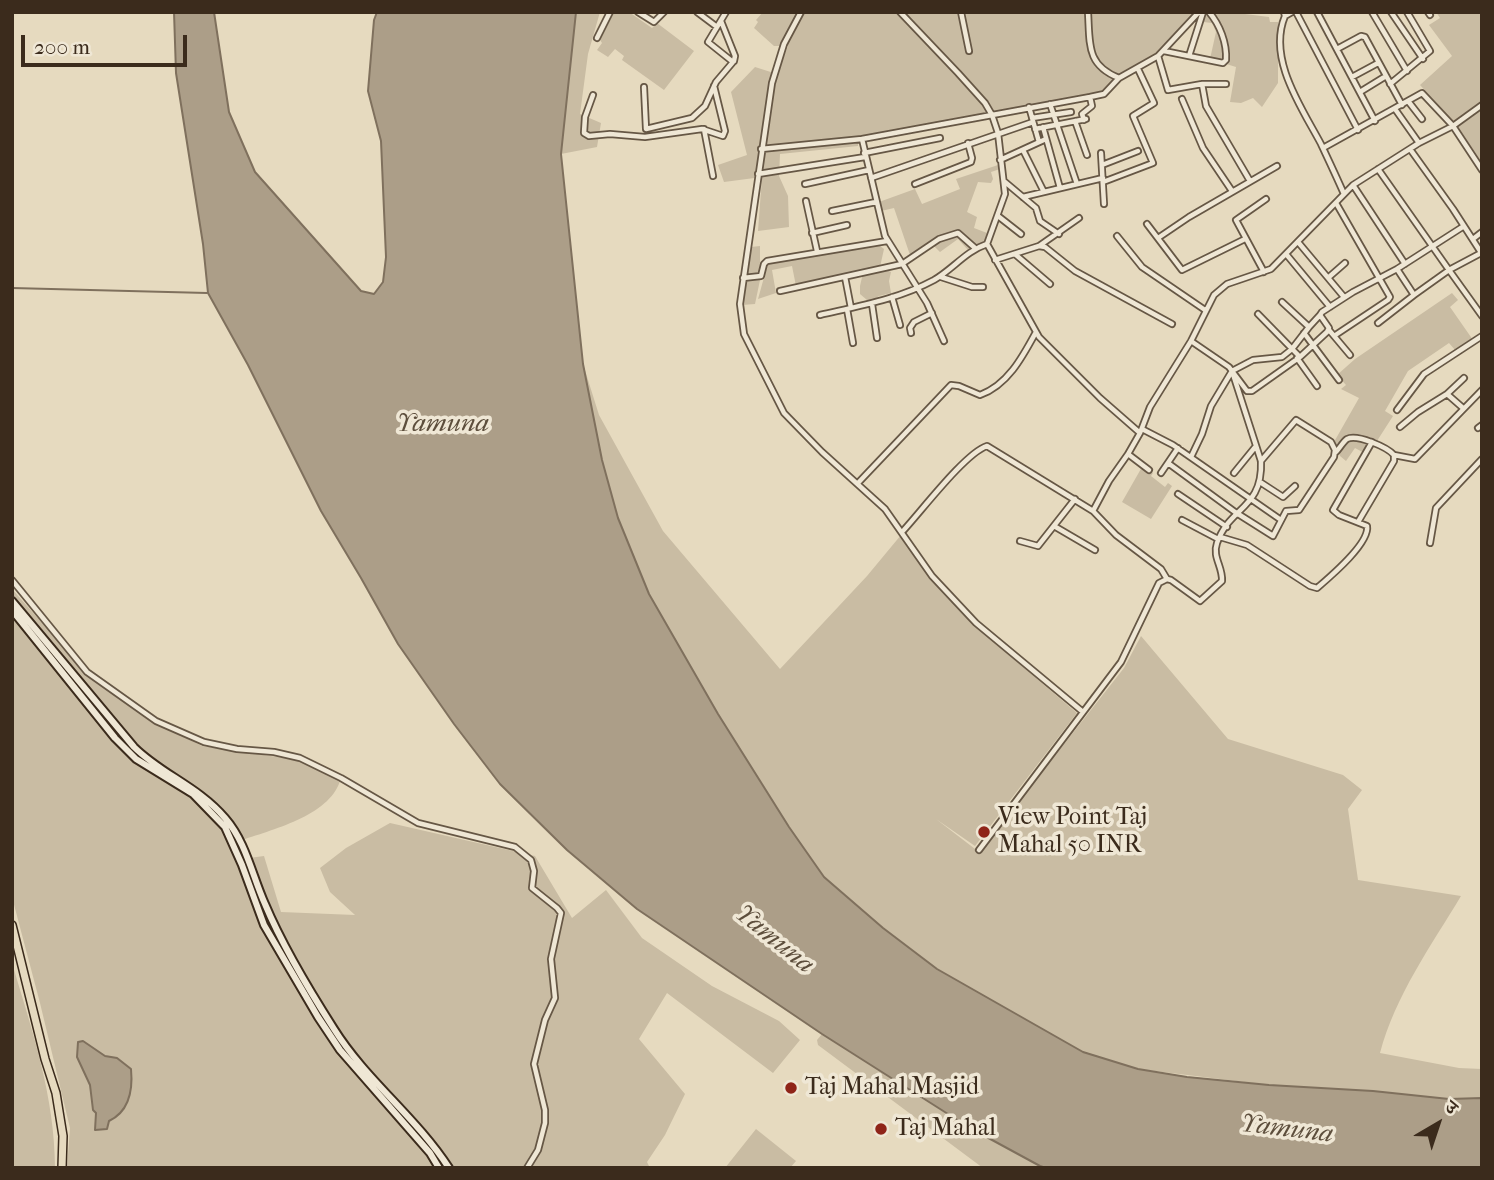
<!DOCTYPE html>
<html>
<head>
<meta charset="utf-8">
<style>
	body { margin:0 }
	#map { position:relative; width:1494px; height:1180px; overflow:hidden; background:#e6dabf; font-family:"IM FELL French Canon","Noto Serif Devanagari",serif }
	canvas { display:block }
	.frame { position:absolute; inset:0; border:14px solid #3b2b1c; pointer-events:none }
	.north { position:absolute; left:1403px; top:1089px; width:70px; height:70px; -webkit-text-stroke:5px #efe7d5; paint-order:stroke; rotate:39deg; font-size:19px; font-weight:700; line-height:28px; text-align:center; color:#3b2b1c }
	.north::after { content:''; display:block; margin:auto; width:24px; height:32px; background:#3b2b1c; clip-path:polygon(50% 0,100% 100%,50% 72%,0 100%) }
	.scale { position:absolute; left:21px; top:35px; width:166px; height:32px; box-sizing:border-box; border:4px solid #3b2b1c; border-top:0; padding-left:9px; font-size:21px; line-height:24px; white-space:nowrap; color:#3b2b1c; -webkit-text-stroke:5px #efe7d5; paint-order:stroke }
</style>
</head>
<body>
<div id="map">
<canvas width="1494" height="1180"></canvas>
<div class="frame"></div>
<div class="north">उ</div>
<div class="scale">200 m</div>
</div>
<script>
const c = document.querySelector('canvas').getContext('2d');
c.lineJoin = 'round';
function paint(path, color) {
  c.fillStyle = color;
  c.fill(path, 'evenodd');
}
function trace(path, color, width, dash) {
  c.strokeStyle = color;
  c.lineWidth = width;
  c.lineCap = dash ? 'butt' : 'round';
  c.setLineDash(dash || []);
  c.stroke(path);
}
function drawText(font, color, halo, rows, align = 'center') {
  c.font = font + ' "IM FELL French Canon",serif';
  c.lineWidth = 7;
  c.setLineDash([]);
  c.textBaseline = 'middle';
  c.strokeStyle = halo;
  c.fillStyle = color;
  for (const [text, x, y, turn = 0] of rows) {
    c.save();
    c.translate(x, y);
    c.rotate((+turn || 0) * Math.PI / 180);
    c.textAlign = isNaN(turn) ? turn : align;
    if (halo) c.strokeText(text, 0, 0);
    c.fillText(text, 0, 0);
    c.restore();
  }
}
paint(new Path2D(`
	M576,12H600L588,54L580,114L601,123L597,147L561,154Z
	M614,12H629L652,28L657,23L694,51L664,90L622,60L624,56L615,49L608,57L597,50L602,43L600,40Z
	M763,12H1229L1269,17L1270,22H1278V83L1262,107L1253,98L1241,103L1230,102L1236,67L1210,59L1216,32L1212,23L1195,21L1160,56L1120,80L1105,96L858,142V146L780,154L779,176L788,196L789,227L758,231L762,177L724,182L718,165L747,155L731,92L755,67L777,74L788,46H774L754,28L758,22L756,20Z
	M1436,12H1482V163L1459,128L1420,85L1452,56L1429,25L1440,18Z
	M998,165L1000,169L991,172L993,179L991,183L978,182L967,212L977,217L974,228L987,233L984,243L968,250L958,239L940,252L930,242L910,255L894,208L881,211L879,202L915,189L922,204L960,189L956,179Z
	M879,245L884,249L880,267L891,272L889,281L891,293L879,296L873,300H867L860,294V286L863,273L796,286L792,266L772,270L776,293L758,299L768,263Z
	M760,246V280L755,304L742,305L751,247Z
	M1452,293L1458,300L1450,307L1473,340L1455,350L1449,343L1408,371L1385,411L1393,416L1368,455L1355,448L1346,461L1340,456L1334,442L1359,398L1341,389L1346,385L1337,375L1355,359Z
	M583,364L599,415L663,531L780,669L867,576L901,535L934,583L975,626L1077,713L975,846L936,819L979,852L1124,668L1141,636L1228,739L1343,775L1362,790L1348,809L1358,880L1461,896C1431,946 1395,996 1380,1053L1459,1068L1482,1069V1098L1449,1099L1373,1091L1269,1085L1138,1069L1083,1052L937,969L883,928L824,877L789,827L718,714L649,594L618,518L602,460Z
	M1142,467L1153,473L1151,476L1165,487L1168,483L1172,486L1151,519L1122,502Z
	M12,589L91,678L153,721L202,746L305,761L340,781C329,816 271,830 239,841L242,859L264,856L281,912L355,915L330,892L320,868L346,848L390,823L535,856L572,918L606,890L642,938L712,986L779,1021L800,1040L773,1073L667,993L639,1039L685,1094L665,1135L647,1162L650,1168H67L70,1128L40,1003L12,897Z
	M12,963C32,1030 55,1097 55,1168H12Z
	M822,1034L970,1128L1040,1166L1037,1168H983L818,1045L817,1040Z
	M756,1129L796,1161L790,1168H725Z`), '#c9bca3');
const water = new Path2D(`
	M174,12H214L229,112L255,172L361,291L374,294L383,282L386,257L381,141L368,91L374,20L377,12H576L561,154L583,364L602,460L618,518L649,594L718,714L789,827L824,877L883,928L937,969L1083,1052L1138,1069L1187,1077L1269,1085L1373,1091L1449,1099L1482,1098V1168H1046L1040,1166L970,1128L822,1034L637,909L567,850L500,784L454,724L398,644L361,578L321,511L248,365L208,293L203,244L176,73Z
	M83,1041L105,1056L117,1058L131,1069C133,1090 130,1111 109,1121L107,1129L95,1130L96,1113L93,1110L90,1085L77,1057L78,1042Z`);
paint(water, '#ac9e88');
trace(water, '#7f705d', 2);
trace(new Path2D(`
	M12,288L207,293`), '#7f705d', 2);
const street = new Path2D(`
	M638,12L654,22L664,12
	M697,12L717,27
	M801,12L784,44L772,83L740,304L744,334L784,413L822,452L885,509L932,576L976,623L1083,712
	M900,12L958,73L985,103L992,115L998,133L1005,194L987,244L1039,337L1100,398L1140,433
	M961,12L969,51
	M1088,12C1090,44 1086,65 1119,78L1158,56L1199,12
	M1284,12L1285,16C1267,59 1302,108 1321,144C1329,161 1337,178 1344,194
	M1296,12L1358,130
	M1317,12L1375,121
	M1372,12L1407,71
	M1391,12L1423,59
	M1428,12L1430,15
	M1285,16L1292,12
	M721,21L735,56L734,61
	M597,38L610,12
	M1337,49L1361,36L1365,37L1402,105
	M1164,51L1223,63L1226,60C1227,43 1220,25 1209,12
	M1158,56L1168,90L1202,84H1226
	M1189,56L1203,12
	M1352,77L1378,63
	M1202,84L1206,106L1250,181
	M1390,84L1430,51L1407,12
	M644,87L646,129L692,118L705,106L716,82L733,62L708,42L726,12
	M1360,92L1386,76
	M593,95L585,117L584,133L589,136L610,134L645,137L702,129L723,136L725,131L714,86
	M1182,99L1203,148L1232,191
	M1408,101L1422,119
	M1050,104L1077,184
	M1029,107L1039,142
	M1395,109L1419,143
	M1032,118L1071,112
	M1084,120L1082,114L1092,106L1090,97
	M1075,121L1087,155
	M1043,127L1060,188
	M704,129L713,176
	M1035,129L1086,119
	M862,139L885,236L927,303L944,341
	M1323,148L1422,93L1453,126L1482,170
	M761,149L862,139L1090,97L1104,94L1119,78
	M1410,149L1453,209L1482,254
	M1023,150L1044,192
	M864,153L940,138
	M1101,153L1104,204
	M1000,160L1046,139
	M1102,165L1138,151
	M1378,169L1449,270L1414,295
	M758,174L865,157
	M871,178L1033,122
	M1005,182L1036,208L1040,221L1059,234
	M1103,182L1153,163L1133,116L1154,103L1138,69
	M805,184L869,170
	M915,184L971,162L972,158L968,143
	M1353,185L1405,264
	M1023,197L1103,178
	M806,201L817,251
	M832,211L876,202
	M998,216L1021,234
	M1147,224L1182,270L1245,239
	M812,233L847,225
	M1117,236L1142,267L1205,310
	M1158,238L1189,217L1277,166
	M1473,239L1482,232
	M1298,242L1344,297
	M1039,246L1079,218
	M1481,253L1449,270L1482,316
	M1286,254L1330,307
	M1016,255L1050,284
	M995,260L1039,246L1045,247L1075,271L1172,324
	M1264,272L1236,220L1266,199
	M845,277L851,308
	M941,277L972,287H983
	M1329,277L1345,263
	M743,278L761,276L764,264L767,261L887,241
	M780,291L902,264L939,239L958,233L975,248
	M892,297L900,325
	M1282,302L1309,327L1320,315
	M872,304L877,338
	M847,309L853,343
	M1258,314L1300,357
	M820,315C859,306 899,299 934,280C953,269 966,251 987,244
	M1378,323L1414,295L1397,269
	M1329,330L1350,355
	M911,333L910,328L914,322L932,313
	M1304,333L1339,380
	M1334,336L1388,300L1390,297L1336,203
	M1191,341L1229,367L1247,391H1252L1300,357L1327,332L1329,328L1320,315L1322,312L1353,292L1397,269L1464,226
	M1297,358L1317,386
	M1447,394L1464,378
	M1397,410L1424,374L1482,336
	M1400,427L1418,412L1447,394L1463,408
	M1478,428L1482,425
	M1142,429L1173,445L1281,520
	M1336,452C1339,449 1343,442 1347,439C1357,434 1387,447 1394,455V461L1358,522
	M1394,455L1415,459L1482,390
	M1191,457L1202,434L1211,406L1232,371L1253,360L1282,357L1292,349L1309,327
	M1168,463L1235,512L1273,536L1286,511L1299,510L1334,457L1335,450L1331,442L1296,420L1261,461
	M1149,470L1128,454L1140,433L1150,407L1191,341L1214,295L1227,284L1271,269L1353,185L1419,143L1453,126L1482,105
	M1161,473L1178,448
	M1234,473L1256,446
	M1260,482L1283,497L1295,486
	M858,483L951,385L959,386L980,395C1008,385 1023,356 1036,332
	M1178,494L1227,527
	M1093,511L1109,481L1128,454
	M1182,520L1218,539
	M1054,526L1095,550
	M902,532C920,513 965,453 987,446L1093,511L1116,535L1161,569L1167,579
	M1220,537L1247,545L1310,586L1317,588C1331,576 1370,543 1367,526L1339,515L1333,510L1372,442
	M1020,541L1038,546L1075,499
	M1430,543L1436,508L1482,459
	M12,580L87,672L156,721L204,742L237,749L274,752L300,758L341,778L418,823L515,847L531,860L534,871L532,888L557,908L561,913L551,959L555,998L545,1020L534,1064L545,1110V1123L538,1150L527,1168
	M979,850L1121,662L1159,583L1167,579L1171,580L1200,601L1222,581C1223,567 1212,557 1217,543C1229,507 1263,509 1261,461L1232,371`);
const secondary = new Path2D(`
	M12,601L134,747C161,774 199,787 225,818C246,842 252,875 265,904C283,947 309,990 334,1029C366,1080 416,1117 449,1168
	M12,610L115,738L136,759L193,794L225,827L242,865L264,925L318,1017L340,1050L430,1153L439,1168`);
const primary = new Path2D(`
	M12,925L45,1059L56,1093L63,1136L62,1168`);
trace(street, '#665745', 8);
trace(secondary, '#3b2b1c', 10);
trace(primary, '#3b2b1c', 10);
trace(street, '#efe7d5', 4.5);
trace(secondary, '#efe7d5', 6);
trace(primary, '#e6dabf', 7);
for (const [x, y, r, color] of [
	[984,832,7,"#8f2418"],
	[791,1088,7,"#8f2418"],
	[881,1129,7,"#8f2418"]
]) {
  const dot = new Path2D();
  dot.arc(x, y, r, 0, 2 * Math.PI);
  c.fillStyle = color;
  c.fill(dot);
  trace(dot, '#efe7d5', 2.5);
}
drawText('24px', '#3b2b1c', '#efe7d5', [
	["View Point Taj",998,818],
	["Mahal 50 INR",998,846],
	["Taj Mahal Masjid",805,1088],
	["Taj Mahal",895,1129]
], 'left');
drawText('italic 26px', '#5d4e3c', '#efe7d5', [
	["Yamuna",443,425],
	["Yamuna",774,940,39],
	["Yamuna",1287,1130,7]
]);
</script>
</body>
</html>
